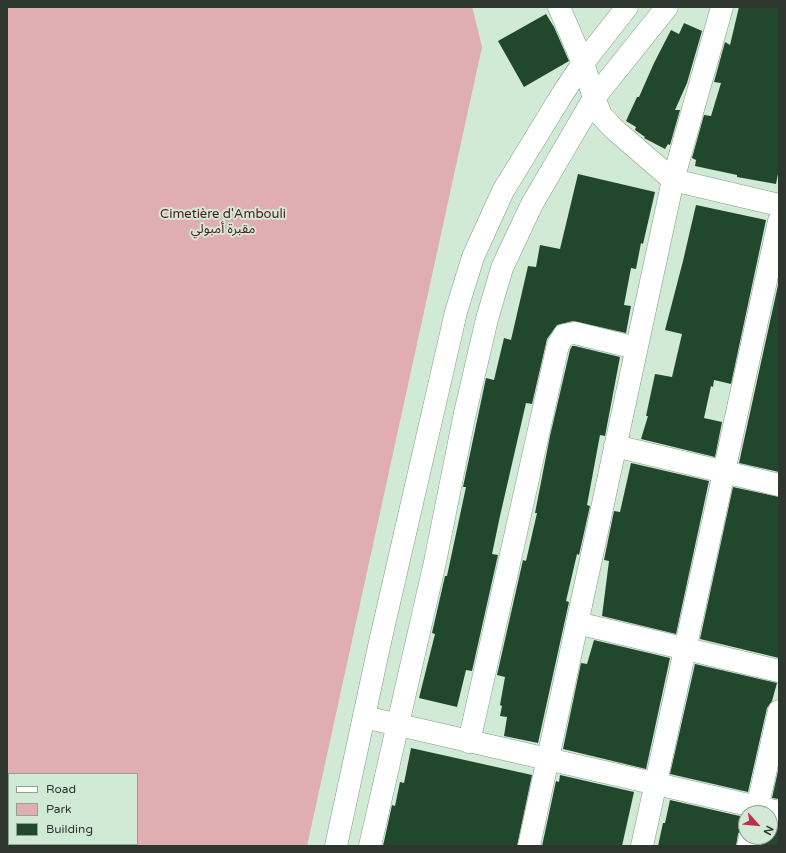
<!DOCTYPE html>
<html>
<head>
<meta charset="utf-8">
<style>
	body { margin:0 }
	#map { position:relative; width:786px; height:853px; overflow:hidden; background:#d1ead6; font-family:"Varela Round",sans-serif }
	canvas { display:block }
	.frame { position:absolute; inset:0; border:8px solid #2d362f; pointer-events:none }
	.legend { position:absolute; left:8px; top:773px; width:130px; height:72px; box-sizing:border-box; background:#d1ead6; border:1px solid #8fa293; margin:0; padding:5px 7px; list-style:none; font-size:12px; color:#2d362f }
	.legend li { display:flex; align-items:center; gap:8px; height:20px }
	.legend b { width:20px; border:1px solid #8fa293 }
	.north { position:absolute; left:738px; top:805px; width:40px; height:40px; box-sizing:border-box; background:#d1ead6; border:1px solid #8fa293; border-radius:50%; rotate:117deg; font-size:11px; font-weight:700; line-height:16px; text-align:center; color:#2d362f }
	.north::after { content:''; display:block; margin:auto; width:14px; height:18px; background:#bf2e4b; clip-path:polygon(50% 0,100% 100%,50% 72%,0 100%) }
</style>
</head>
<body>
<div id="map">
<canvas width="786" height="853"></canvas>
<div class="frame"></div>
<ul class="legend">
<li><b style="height:5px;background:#fff"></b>Road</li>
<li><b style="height:11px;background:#e0adb0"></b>Park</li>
<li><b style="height:11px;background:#21482c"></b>Building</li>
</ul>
<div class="north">N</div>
</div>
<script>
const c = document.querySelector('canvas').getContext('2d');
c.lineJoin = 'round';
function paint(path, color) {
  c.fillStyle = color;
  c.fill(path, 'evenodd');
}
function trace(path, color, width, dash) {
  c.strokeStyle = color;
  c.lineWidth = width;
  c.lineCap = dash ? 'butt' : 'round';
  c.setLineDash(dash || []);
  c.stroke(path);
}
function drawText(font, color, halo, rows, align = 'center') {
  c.font = font + ' "Varela Round","Noto Sans Arabic",sans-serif';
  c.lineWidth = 4;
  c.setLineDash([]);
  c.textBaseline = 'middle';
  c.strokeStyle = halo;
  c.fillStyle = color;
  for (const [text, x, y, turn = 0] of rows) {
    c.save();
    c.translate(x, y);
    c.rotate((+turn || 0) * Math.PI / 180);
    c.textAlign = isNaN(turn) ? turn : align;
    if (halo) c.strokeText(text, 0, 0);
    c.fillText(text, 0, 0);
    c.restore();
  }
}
paint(new Path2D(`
	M7,7H472L482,47L307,846H7ZM9,774H137V844H9Z`), '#e0adb0');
paint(new Path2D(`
	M739,7H779V169L776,184L737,177V175L695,166L696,160L692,158L704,115L711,116L721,83L714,82L725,42L730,45Z
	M546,14L554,27L569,61L524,87L498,41Z
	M684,23L702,31L687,83L675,110H680L670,145L668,144L665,149L644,138L645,137L635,130L636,127L626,121L637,97H639L654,63L671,30L679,34Z
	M578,174L655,192L643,244L641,243L636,269L631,268L624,305L631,306L626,333L573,321L557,325L547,339L532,404L526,403L500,516L492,554L498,555L472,671L466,670L457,707L419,698L435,634L432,633L445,576H447L466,487H463L486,378L494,380L504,338L511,340L528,266L536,267L540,245L560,249Z
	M696,205L766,220L731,384L714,380L713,387L711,386L704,418L722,422L715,457L641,439L648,416H646L655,374L672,377L682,334L665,330L683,261Z
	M778,285H779V472L739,463Z
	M572,346H575L620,357L605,436L600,435L587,505L590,506L579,555L577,554L566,601L569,602L538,743L504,736L507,717L500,716L502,706L500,705L505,677L497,675L523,560L526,561L537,513H535L550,436L570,350Z
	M631,463L709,481L676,634L602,616L609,561L604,560L614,511L620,512Z
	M733,487L779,497V658L700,639Z
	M594,640L670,658L646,769L563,749L581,663L587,664Z
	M695,664L777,683L772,701L767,708L748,792L670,774Z
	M411,748L532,775L517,846H383L392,805L395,806L400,782L404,783Z
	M778,771H779V799L772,798Z
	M560,775L634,792L622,846H542L556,781L559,782Z
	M670,800L744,817L746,820V825L741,829L738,834L736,846H658L663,823H665Z
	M770,823L779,824V846H761L762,837H770Z`), '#21482c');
const street = new Path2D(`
	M559,7L583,63L594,98L601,115L614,129L673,180L779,205
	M615,446L779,485
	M577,623L779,671
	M364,717L779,812
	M469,742L558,345L564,335L575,333L636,348
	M756,813L779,711
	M529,846L673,180L722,7
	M642,846L779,221
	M748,846L750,837`);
const secondary = new Path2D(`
	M336,846L380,642L456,312L473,257L503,191L563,93L583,63L627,7
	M370,846L435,562L465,413L487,319L502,268L532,204L594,98L667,7`);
trace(street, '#859b89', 23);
trace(secondary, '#859b89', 23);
trace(street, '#fff', 22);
trace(secondary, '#fff', 22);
drawText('13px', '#55131f', '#d1ead6', [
	["Cimetière d'Ambouli",223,215],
	["مقبرة أمبولي",223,230]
]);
</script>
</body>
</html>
